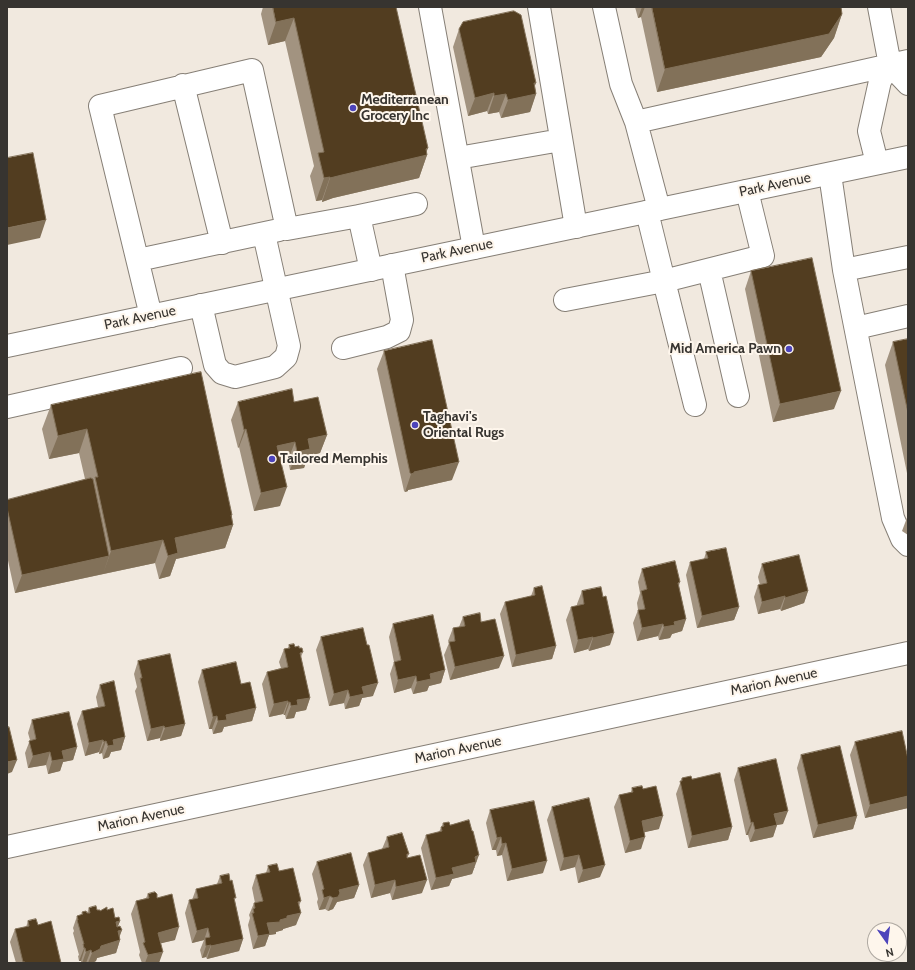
<!DOCTYPE html>
<html>
<head>
<meta charset="utf-8">
<style>
	body { margin:0 }
	#map { position:relative; width:915px; height:970px; overflow:hidden; background:#f1e9df; font-family:Cabin,sans-serif }
	canvas { display:block }
	.frame { position:absolute; inset:0; border:8px solid #373430; pointer-events:none }
	.north { position:absolute; left:867px; top:922px; width:40px; height:40px; box-sizing:border-box; background:#fef6ec; border:1px solid #aea8a1; border-radius:50%; rotate:166deg; font-size:11px; font-weight:700; line-height:16px; text-align:center; color:#373430 }
	.north::after { content:''; display:block; margin:auto; width:14px; height:18px; background:#4d44bb; clip-path:polygon(50% 0,100% 100%,50% 72%,0 100%) }
</style>
</head>
<body>
<div id="map">
<canvas width="915" height="970"></canvas>
<div class="frame"></div>
<div class="north">N</div>
</div>
<script>
const c = document.querySelector('canvas').getContext('2d');
c.lineJoin = 'round';
function trace(path, color, width, dash) {
  c.strokeStyle = color;
  c.lineWidth = width;
  c.lineCap = dash ? 'butt' : 'round';
  c.setLineDash(dash || []);
  c.stroke(path);
}
function paint(path, color) {
  c.fillStyle = color;
  c.fill(path, 'evenodd');
}
function drawText(font, color, halo, rows, align = 'center') {
  c.font = font + ' Cabin,sans-serif';
  c.lineWidth = 4;
  c.setLineDash([]);
  c.textBaseline = 'middle';
  c.strokeStyle = halo;
  c.fillStyle = color;
  for (const [text, x, y, turn = 0] of rows) {
    c.save();
    c.translate(x, y);
    c.rotate((+turn || 0) * Math.PI / 180);
    c.textAlign = isNaN(turn) ? turn : align;
    if (halo) c.strokeText(text, 0, 0);
    c.fillText(text, 0, 0);
    c.restore();
  }
}
const minor = new Path2D(`
	M430,7L474,248
	M539,7L576,227
	M604,7L621,84L636,122
	M879,7L890,65L908,84
	M183,85L222,243
	M458,158L561,140
	M877,163L869,131L880,81L890,65
	M830,174L844,270L893,518L902,539L908,545
	M659,209L636,122L908,61
	M647,212L664,281L763,256L747,191
	M359,216L371,270
	M138,260L279,230
	M709,270L738,396
	M844,270L908,257
	M565,300L664,281L695,405
	M201,305L215,365L222,373L235,377L275,367L286,357L289,346L264,234
	M151,316L100,106L252,70L287,229L359,216L416,204
	M856,328L908,316
	M343,348L387,337L399,331L402,320L392,265
	M7,407L181,368
	M7,847L908,653`);
const major = new Path2D(`
	M7,346L908,157`);
trace(minor, '#867f76', 24);
trace(major, '#867f76', 24);
trace(minor, '#fff', 22);
trace(major, '#fff', 22);
paint(new Path2D(`
	M263,7H396L427,155L419,178L333,198L322,202V200L316,201L310,176L314,166L285,41L268,45L261,14Z
	M635,7H841L842,14L834,38L821,57L657,92L641,17L638,18Z
	M459,29L535,87L536,94L530,112L501,118L499,112L488,114L487,111L468,116L453,47Z
	M751,271L834,409L773,422L745,289Z
	M908,339V478L885,365L893,342Z
	M384,351L452,480L408,490V491L405,492L404,491L377,369Z
	M238,402H294L327,435L320,453L308,456L304,468L290,470L288,460L281,461L280,506L254,511L239,447L238,448L231,420Z
	M51,405L232,515V517L233,525L225,548L176,559L170,576L159,579L155,563L15,593L7,556V500L85,479L79,453L49,459L42,429Z
	M908,515V535L902,531Z
	M706,552L739,607L734,620L697,628L686,575L690,562L704,559Z
	M762,564L808,591L804,603L781,611L780,609L758,614L754,597L758,585H760L758,577Z
	M642,569L680,582L679,586L686,619L682,631L672,634L670,638L659,640L658,636L637,641L633,623L638,610L637,603L640,593L638,582Z
	M534,588L556,646L552,659L512,667L500,614L505,602L531,596Z
	M582,591L610,645L589,651L588,649L574,653L566,620L571,607L577,606V604Z
	M463,617L481,622L499,668L450,680L444,655L449,643L448,641L453,628L459,627Z
	M393,624L445,670L441,683L429,686L427,691L413,694L411,688L394,693L390,674L394,662L389,637Z
	M321,637L373,696L362,698L359,706L345,709L344,703L329,706L316,650Z
	M289,645L299,648L303,652L301,657L310,698L306,710L296,712L294,718L286,719L285,715H284L283,714L269,717L262,684L267,672L281,668L279,662L284,649L288,648Z
	M138,661L185,724L181,736L160,741V738L147,741L135,691L137,687L134,674Z
	M202,670L241,684L256,708L252,721L224,727L222,732L213,734L212,729H209L198,682Z
	M100,685L125,737L121,750L111,752L109,757L103,759L102,753L99,754V752L85,756L77,724L82,711L98,707L96,697Z
	M32,720L77,747L73,760L63,762L60,771L48,774L46,765L28,768L25,753L30,740L28,733Z
	M855,742L908,759V808L865,818L850,755Z
	M801,755L857,816L853,829L813,838L797,768Z
	M738,768L783,824L777,825L773,837L750,842L748,835H746L734,780Z
	M682,778L692,779L732,827L728,840L688,848L676,794Z
	M632,788L643,789L659,829L644,832L641,849L625,853L614,807L619,795L631,792Z
	M552,807L600,877L578,883L575,867L560,871L547,820Z
	M490,810L543,873L507,881L502,855L497,856L496,850H492L486,823Z
	M443,823L450,825L475,868H474L472,874L452,879L449,886L431,890L421,848L426,835L439,832Z
	M387,837L409,854L407,858L422,893L392,900L390,893L371,898L363,865L368,853L382,849Z
	M317,862L359,885L354,898L337,902L333,909L328,911L325,909L319,910L317,902L318,899L312,874Z
	M268,866L279,871L301,901L299,906L296,925L283,929V930L276,932V934L269,935L265,946L253,949L248,925L250,918L249,915L254,903H255L252,888L256,875L266,873Z
	M220,876L235,901L243,939L239,951L207,959L206,957L202,958L200,950L204,940L192,943L185,913L189,900H192L196,889L217,884Z
	M148,894L157,898L175,940L161,943L159,963H142L139,955L140,952L131,914L136,901L146,898Z
	M89,908L100,911L107,910L120,921L118,926L122,930L119,936L120,940L116,953L97,958L96,961L92,963H81V961H79L78,956L79,955L73,933L74,931L73,928L77,916L81,915L82,912L87,913Z
	M28,921L38,925L61,963H16L10,942L15,929L26,927Z`), '#a29380');
paint(new Path2D(`
	M642,7H645L641,17L638,18Z
	M842,14L834,38L821,57L657,92L665,69Z
	M294,18L285,41L268,45L276,22Z
	M534,83H536L532,94H536L530,112L501,118L508,100Z
	M494,93L487,111L468,116L475,98Z
	M506,94L499,112L488,114L494,96Z
	M428,148L425,156L427,155L419,178L333,198L322,202L330,178Z
	M330,177L322,200L316,201L324,178Z
	M46,220L40,238L7,245V228Z
	M841,391L834,409L773,422L780,404Z
	M87,429L79,453L49,459L58,436Z
	M246,429L239,447L238,448L244,430Z
	M327,435L320,453L308,456L304,468L290,470L297,452L308,439Z
	M295,442L288,460L271,464L277,446Z
	M459,462L452,480L408,490V491L405,492L411,474L414,472Z
	M287,487L280,506L254,511L261,493Z
	M231,515H232L228,526L233,525L225,548L176,559L170,576L159,579L175,538Z
	M163,540L155,563L103,574L111,551Z
	M109,556L103,574L15,593L22,575Z
	M808,591L804,603L781,611L785,598Z
	M785,596L780,609L758,614L762,602Z
	M739,607L734,620L697,628L702,616Z
	M686,619L682,631L672,634L670,638L659,640L664,627L674,622Z
	M663,624L658,636L637,641L642,628Z
	M614,633L610,645L589,651L593,638Z
	M593,637L588,649L574,653L578,640Z
	M556,646L552,659L512,667L516,655Z
	M504,656L499,668L450,680L455,667Z
	M445,670L441,683L429,686L427,691L413,694L417,682L430,674Z
	M416,676L411,688L394,693L398,680Z
	M378,683L373,696L362,698L359,706L345,709L350,697L362,687Z
	M348,690L344,703L329,706L334,694Z
	M310,698L306,710L296,712L294,718L286,719L291,706L297,700Z
	M288,701L283,714L269,717L274,704Z
	M290,702L285,715H284L288,703Z
	M256,708L252,721L224,727L222,732L213,734L218,721L226,715Z
	M217,716L212,729H209L213,717Z
	M185,724L181,736L160,741L165,728Z
	M164,726L160,738L147,741L151,729Z
	M125,737L121,750L111,752L109,757L103,759L108,746L113,740Z
	M103,740L99,752L85,756L89,743Z
	M106,741L102,753L99,754L104,742Z
	M77,747L73,760L63,762L60,771L48,774L52,761L62,751Z
	M50,752L46,765L28,768L33,756Z
	M17,760L12,772L7,774V762Z
	M908,796V808L865,818L870,805Z
	M788,811L783,824L770,826L774,814Z
	M663,816L659,829L637,834L642,821Z
	M857,816L853,829L813,838L818,825Z
	M753,822L748,835H746L751,823Z
	M777,825L773,837L750,842L755,830Z
	M732,827L728,840L688,848L692,836Z
	M501,837L496,850H492L497,838Z
	M645,837L641,849L625,853L630,841Z
	M506,843L502,855L497,856L502,844Z
	M479,855L472,874L452,879L449,886L431,890L436,878L452,868L475,857Z
	M579,855L575,867L560,871L564,858Z
	M547,861L543,873L507,881L512,869Z
	M605,865L600,877L578,883L583,870Z
	M395,880L390,893L371,898L375,885Z
	M427,880L422,893L392,900L396,887Z
	M359,885L354,898L337,902L333,909L328,911L333,898L339,890Z
	M330,896L325,909L319,910L324,898Z
	M301,913L296,925L283,929V930L276,932V934L269,935L265,946L253,949L258,936L267,923L280,920L287,916Z
	M120,921L115,934L116,922Z
	M179,927L175,940L154,945L158,933Z
	M208,928L204,940L192,943L197,931Z
	M122,930L118,941L120,940L116,953L97,958L96,961L92,963H88L92,953L118,931Z
	M243,939L239,951L207,959L211,946Z
	M211,945L206,957L202,958L206,946Z
	M84,948H85L81,961H79Z
	M91,950L86,963H82L86,952Z
	M163,952L159,963H145L148,955Z`), '#827159');
const building = new Path2D(`
	M273,7H396L428,148L426,149L427,155L342,175L330,178V177L324,178L318,153L324,152L294,18L276,22Z
	M652,7H841L842,14L829,34L665,69Z
	M514,11L521,15L536,83H534L536,94L508,100L506,94L494,96V93L475,98L459,29L463,22Z
	M33,153L46,220L7,228V158Z
	M812,258L841,391L780,404L751,271Z
	M908,339V413L893,342Z
	M432,340L459,462L414,472V473L411,474L410,473L384,351Z
	M201,372L232,515H231L233,525L175,538L178,553L168,556L163,540L111,551L95,477H98L87,429L58,436L51,405Z
	M292,389L294,402L318,397L327,435L308,439L310,449L297,452L295,442L277,446L287,487L261,493L246,429L244,430L238,402Z
	M91,478L93,479L109,556L22,575L7,508V500Z
	M726,548L739,607L702,616L690,562L708,558L706,552Z
	M799,555L808,591L785,598V596L762,602L758,585L767,583L762,564Z
	M675,561L680,582L678,583L686,619L674,622L675,625L664,627L663,624L642,628L638,610L645,609L641,591L647,589L642,569Z
	M542,586L556,646L516,655L505,602L535,595L534,588Z
	M601,587L603,597L606,596L614,633L593,638V637L578,640L571,607L584,604L582,591Z
	M480,613L481,622L495,619L504,656L455,667L449,642L455,641L453,628L465,626L463,617Z
	M433,615L445,670L430,674L431,679L417,682L416,676L398,680L394,662L401,660L393,624Z
	M363,628L367,645H369L378,683L362,687L364,694L350,697L348,690L334,694L321,637Z
	M294,644L295,647L299,646V648H302L303,652L300,653L310,698L297,700L298,705L291,706L290,702L288,703V701L274,704L267,672L288,667L284,649L290,648L289,645Z
	M170,654L185,724L165,728L164,726L151,729L140,678H142L138,661Z
	M236,662L241,684L250,682L256,708L226,715L227,720L218,721L217,716L213,717L202,670Z
	M114,681L125,737L113,740L114,745L108,746L106,741L104,742L103,740L89,743L82,711L105,706L100,685Z
	M69,712L77,747L62,751L64,759L52,761L50,752L33,756L29,741L36,739L32,720Z
	M9,727L17,760L7,762V728Z
	M902,731L908,759V796L870,805L855,742Z
	M840,746L857,816L818,825L801,755Z
	M776,759L788,811L774,814L777,825L755,830L753,822L751,823L738,768Z
	M720,773L732,827L692,836L680,781H682V778L691,776L692,779Z
	M642,786L643,789L656,786L663,816L642,821L645,837L630,841L619,795L633,792L632,788Z
	M589,798L605,865L583,870L579,855L564,858L552,807Z
	M534,801L547,861L512,869L506,843L502,844L501,837L497,838L490,810Z
	M469,820L472,831H473L479,855L475,857L476,862L452,868L454,874L436,878L426,835L442,831L441,827L444,826L443,823L449,822L450,825Z
	M402,833L409,854H407V858L420,855L427,880L396,887L395,880L375,885L368,853L389,847L387,837Z
	M351,853L359,885L339,890L340,893L338,897L333,898L330,896L324,898L322,890L324,889L317,862Z
	M277,864L279,871L293,868L301,901L298,902L301,913L287,916V918L280,920V922L267,923L270,934L258,936L252,913H254L253,909L255,908L254,903L263,901L256,875L270,872L268,866Z
	M229,874L230,881L232,880L236,898H234L243,939L211,946V945L206,946L205,938L210,937L208,928L197,931L189,900L198,898L196,889L222,883L220,876Z
	M155,892L157,894V898L172,894L179,927L158,933L163,952L148,955L143,943L145,942L136,901L149,898L148,894Z
	M96,906L97,910H100V911L107,907V910L113,908L115,918L119,917L120,921L116,922L117,927L120,926L122,930L118,931L120,940L101,946L100,949L92,953L91,950L86,952L85,948H84L83,944H84L77,920H78L77,916L83,914L82,912L86,911L87,913H90L89,908Z
	M36,919L38,925L51,921L61,963H25V962H23L15,929L29,926L28,921Z`);
paint(building, '#523d20');
trace(building, '#827159', 1);
for (const [x, y, r, color] of [
	[353,108,4,"#4d44bb"],
	[789,349,4,"#4d44bb"],
	[415,425,4,"#4d44bb"],
	[272,459,4,"#4d44bb"]
]) {
  const dot = new Path2D();
  dot.arc(x, y, r, 0, 2 * Math.PI);
  c.fillStyle = color;
  c.fill(dot);
  trace(dot, '#fef6ec', 1.5);
}
drawText('bold 14px', '#373430', '#fef6ec', [
	["Mediterranean",361,100],
	["Grocery Inc",361,116],
	["Mid America Pawn",781,349,"right"],
	["Taghavi's",423,417],
	["Oriental Rugs",423,433],
	["Tailored Memphis",280,459]
], 'left');
drawText('14px', '#373430', '#fef6ec', [
	["Park Avenue",775,185,-12],
	["Park Avenue",457,251,-12],
	["Park Avenue",140,318,-12],
	["Marion Avenue",774,682,-12],
	["Marion Avenue",458,750,-12],
	["Marion Avenue",141,818,-12]
]);
</script>
</body>
</html>
